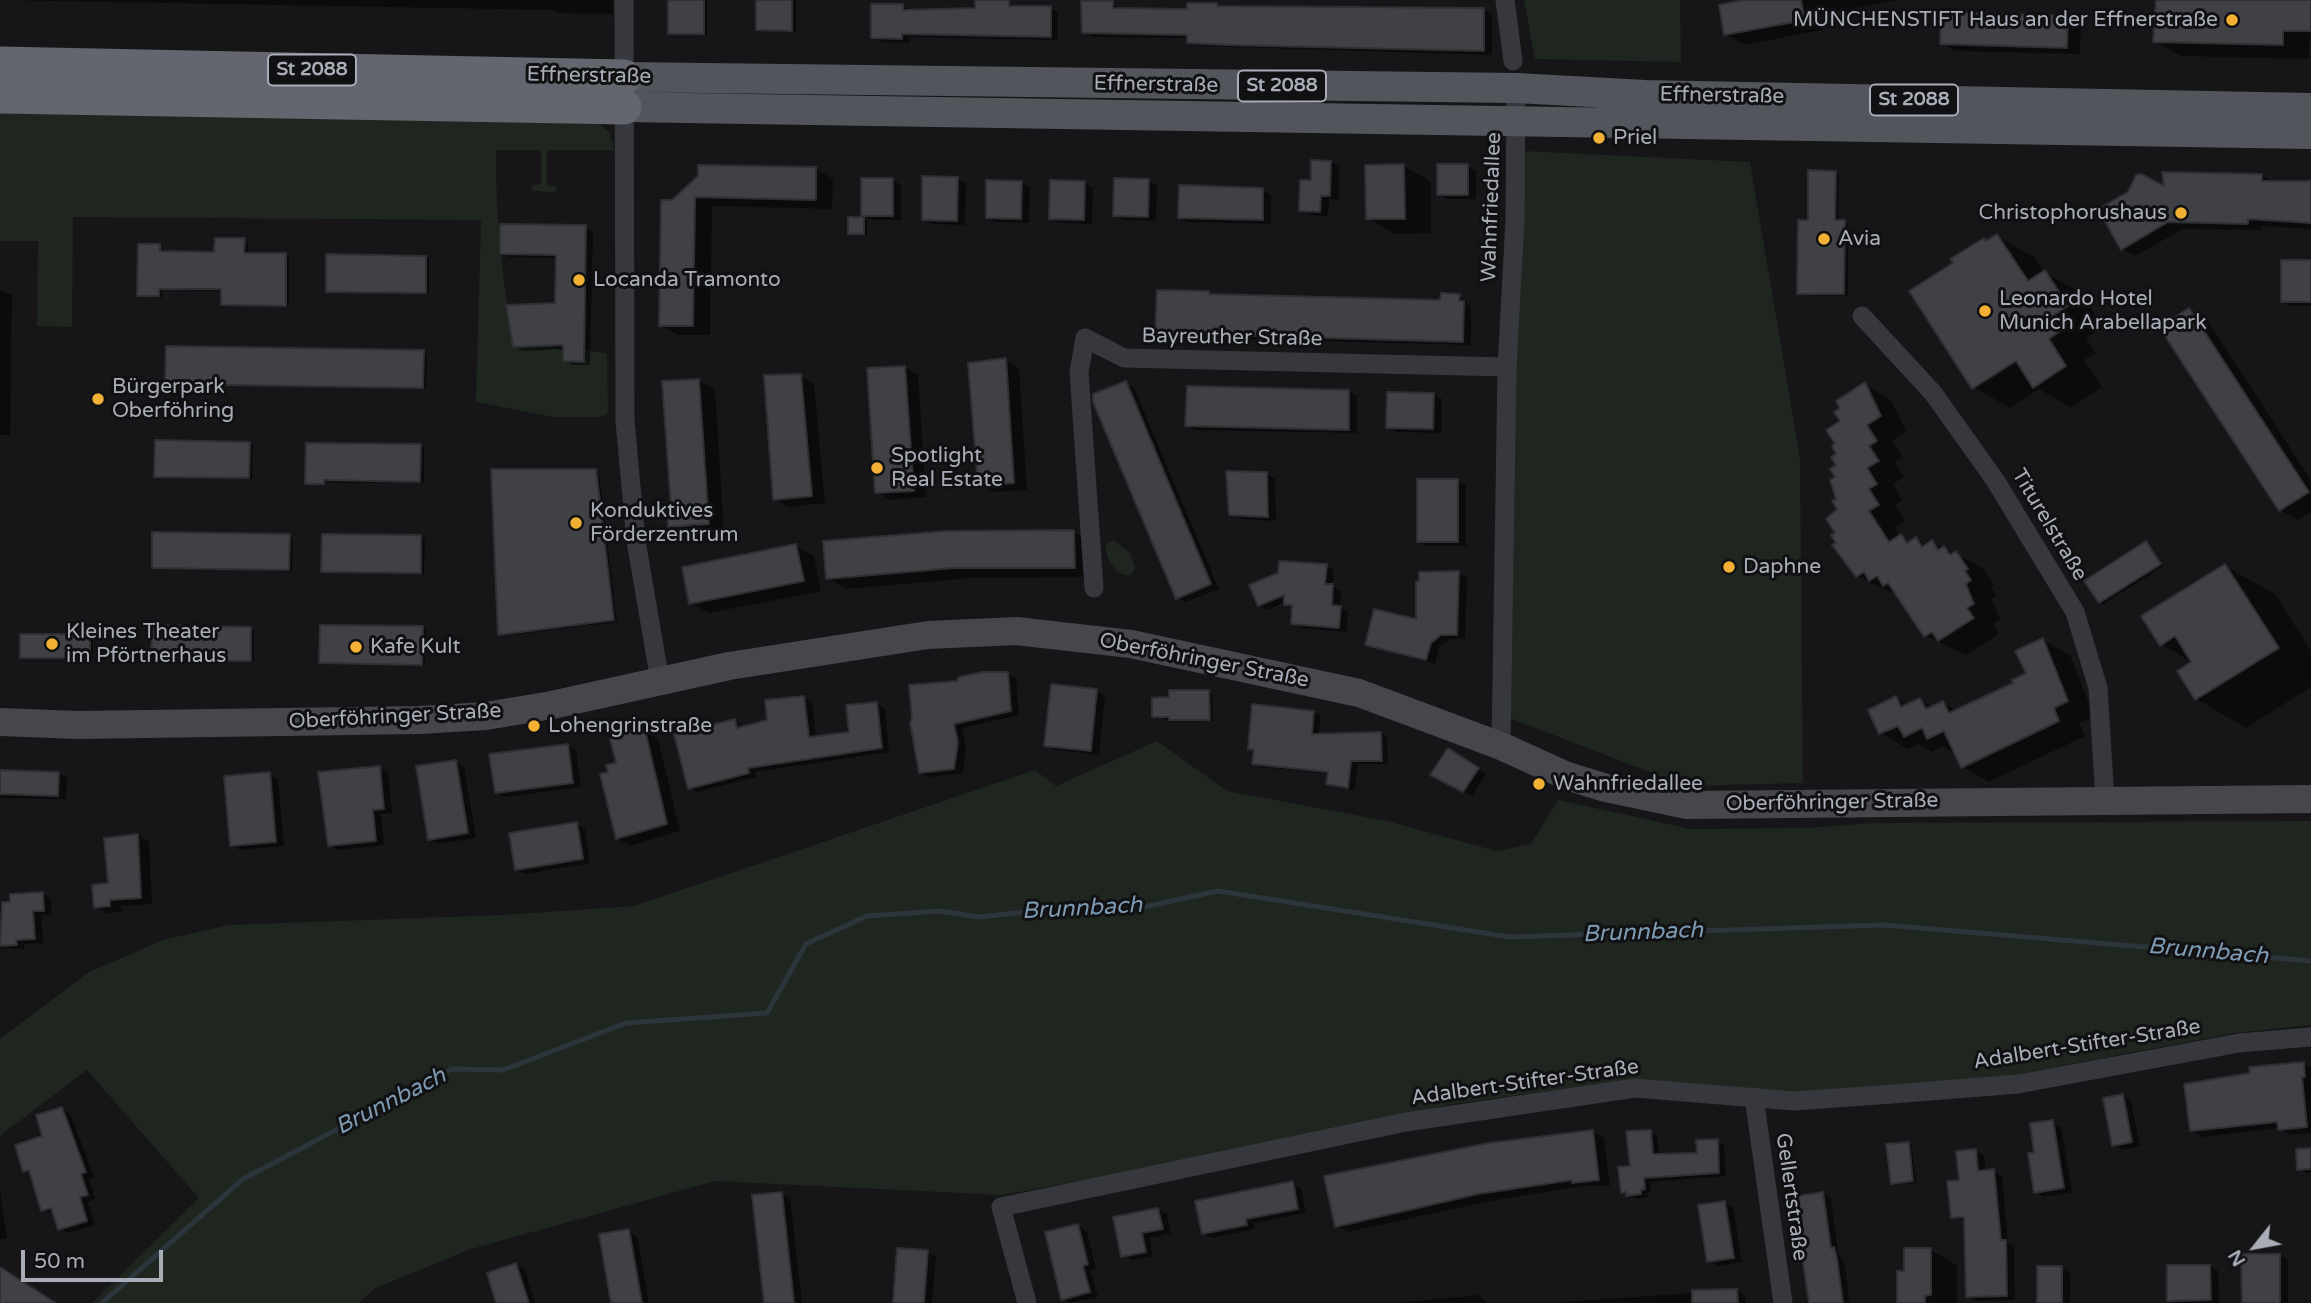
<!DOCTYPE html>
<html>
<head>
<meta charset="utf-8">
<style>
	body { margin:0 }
	#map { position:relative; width:2311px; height:1303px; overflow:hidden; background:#161618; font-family:"Varela Round",sans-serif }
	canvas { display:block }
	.north { position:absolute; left:2220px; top:1212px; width:70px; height:70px; -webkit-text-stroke:5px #111113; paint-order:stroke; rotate:239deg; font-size:19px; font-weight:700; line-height:28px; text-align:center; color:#a8adb8 }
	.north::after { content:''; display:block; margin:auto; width:24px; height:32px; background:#a8adb8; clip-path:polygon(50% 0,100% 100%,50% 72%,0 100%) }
	.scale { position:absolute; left:21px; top:1250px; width:142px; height:32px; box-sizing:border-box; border:4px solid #a8adb8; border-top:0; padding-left:9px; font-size:21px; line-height:24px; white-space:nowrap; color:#a8adb8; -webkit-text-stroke:5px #111113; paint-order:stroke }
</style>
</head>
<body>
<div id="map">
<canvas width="2311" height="1303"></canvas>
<div class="north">N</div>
<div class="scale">50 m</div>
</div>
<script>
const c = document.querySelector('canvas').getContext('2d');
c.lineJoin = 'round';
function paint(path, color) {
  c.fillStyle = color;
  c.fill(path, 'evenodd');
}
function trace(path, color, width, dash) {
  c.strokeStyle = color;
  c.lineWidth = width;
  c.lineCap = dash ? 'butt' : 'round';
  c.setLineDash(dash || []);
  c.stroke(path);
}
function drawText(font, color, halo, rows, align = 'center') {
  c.font = font + ' "Varela Round",sans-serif';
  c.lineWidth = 6;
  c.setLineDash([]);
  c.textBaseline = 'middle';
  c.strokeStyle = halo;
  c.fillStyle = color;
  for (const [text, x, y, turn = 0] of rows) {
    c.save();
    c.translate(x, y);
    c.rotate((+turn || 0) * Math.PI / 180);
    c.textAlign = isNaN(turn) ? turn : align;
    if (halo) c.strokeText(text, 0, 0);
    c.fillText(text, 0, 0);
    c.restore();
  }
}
paint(new Path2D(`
	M1524,0H1680L1681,62L1535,59Z
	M0,112L599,124L609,132L614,150H547V185L555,186L557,191L554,193L531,190L533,185L541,184V150H496C495,217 503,281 513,347L549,346L563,350V362H583L584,350L607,353L608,412L602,417H553L476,402L481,220L73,217L72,327L37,326L38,241H0Z
	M1523,151L1750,162L1800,460L1803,783L1686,786L1507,717L1512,368Z
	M1113,540L1130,553L1135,568L1131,575C1115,576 1105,559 1106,544Z
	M1157,741L1227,791L1387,821L1496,851L1531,844L1558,800L1691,829L1807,828L1873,823L2311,821V1025L2235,1033L2014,1075L1795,1093L1634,1079L1453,1104L1157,1167L1002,1195L715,1181L468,1250L374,1289L359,1303H92L199,1198L87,1070L0,1136V1039L89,972L163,940L229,925L503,915L634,906L1035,770L1056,786Z`), '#1e261f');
paint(new Path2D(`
	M0,0H613V14L558,13L553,10Z
	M670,0H707V35L670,33Z
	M758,0H796V33L757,29Z
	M1753,0H1899L1819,15L1822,30L1744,45L1726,34Z
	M2157,0H2311L2309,59L2181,56L2154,41Z
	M1008,1L1016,8H1050L1058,12V40L909,37V43L881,42L873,37L902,5L910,10H977Z
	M1113,3L1121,10H1189L1217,5L1221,7L1483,9L1492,14V55L1197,46L1189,38L1092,37L1083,32Z
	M2067,18L2081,25L2080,54L1955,51L1942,43Z
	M1331,162L1339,167V200L1329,199L1328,216L1310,215L1301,210L1312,182Z
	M1367,166H1404L1431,182V233L1394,234L1368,218Z
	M1467,166L1476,171V199H1447L1439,194Z
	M816,169L833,179L832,209L712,206L710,335H678L661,325L672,202Z
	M1835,172L1839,175L1838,222L1848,224V296L1802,295L1799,293L1810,222Z
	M2262,175L2274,183H2311V229L2261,226V230L2183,229L2135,256L2122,249L2166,189Z
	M957,178L966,183L965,225L932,224L924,219Z
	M893,180L901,185V220H871L863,215Z
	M1149,181L1157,186L1156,221L1124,220L1115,215Z
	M1021,182L1030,187L1029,223L996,222L988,217Z
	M1085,183L1093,188L1092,224L1059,223L1051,218Z
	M1262,190L1271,195V224L1188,222L1180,217Z
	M849,218H867V235L850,233Z
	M585,227L593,231L590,365H572L565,360L564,349L522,351L514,346L557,304L558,258L509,257L502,253Z
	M1997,236L2034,257L2044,272L2081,293L2103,327L2086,338L2096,353L2084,360L2102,387L2071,408L2039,389L2010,408L1973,387Z
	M244,240L248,242V254L289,257V307L227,306L223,304V291L162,290V298L139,295L160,246L163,253L216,254Z
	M426,257L429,259V294L328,291Z
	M2311,262V306H2291L2282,301Z
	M0,290L12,295L10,435H0Z
	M1209,293L1214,296L1442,302L1459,295L1471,307V345L1165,337L1157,332Z
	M2189,310L2207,320L2311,480V512L2298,520L2280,510Z
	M423,352L427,354L426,389L167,383Z
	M1006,360L1019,368L1027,490L993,492L980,485Z
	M905,367L918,375L926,497L890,500L877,492Z
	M801,376L814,384L825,503L788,507L775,499Z
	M699,380L715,390L724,532L685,535L670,526Z
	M1125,383L1134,388L1219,589L1186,602L1177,597Z
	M1865,384L1891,400L1906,431L1892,441L1903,457L1895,462L1904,477L1893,484L1902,500L1895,505L1905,521L1895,527L1901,537L1911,542L1916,539L1927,545L1932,542L1983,568L1994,585L1991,587L1996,596L1992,599L2000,619L1993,624L1999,634L1966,655L1926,636L1897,595L1857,576L1839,543V509L1833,491L1837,489L1842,422Z
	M1349,391L1357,396V433L1196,430L1187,425Z
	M1433,394L1442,399V433L1397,432L1388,427Z
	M249,443L253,445L252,479L156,476Z
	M421,446L424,448V483H307Z
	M595,471L599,473L617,622L504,636L500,634Z
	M1266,474L1275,479L1276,521L1240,519L1231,514Z
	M1458,481L1466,486V546H1427L1418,541Z
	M1074,532L1092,542V577L972,578L846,589L828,578Z
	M289,536L293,538L292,572L154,567Z
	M421,537L425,539L424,574L323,571Z
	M2146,543L2163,566L2104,604L2100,602L2087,581Z
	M796,546L814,556L821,591L709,613L691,603Z
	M1326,566L1334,570L1333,586L1341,591L1340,607L1348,612L1347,632L1301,628L1293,623L1294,609L1284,603L1267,610L1259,605Z
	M2225,566L2275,594L2311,651V687L2246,728L2197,699L2179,671L2193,663L2161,644Z
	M1458,573L1467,578L1465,639H1451L1439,647L1435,664L1367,644L1418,621Z
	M251,628L254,630V662L153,659Z
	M422,628L426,630L425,666L321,662Z
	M89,636L93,638V659L22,657Z
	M2043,640L2070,655L2094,716L2079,723L2085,736L1989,782L1962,766L1955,754L1943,746L1932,752L1918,744L1908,749L1881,733L1896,698L1908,706L1920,700L1933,708L1943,703L1958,711L2016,684L2028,674Z
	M1007,674L1016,678L1019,715L962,728L966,748L963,773L929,777L921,772L914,720L958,683Z
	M1097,691L1105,696L1099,755L1055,750L1046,745Z
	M1209,692L1212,694L1213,721L1174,722L1154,716Z
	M804,697L812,702L816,738L851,734L877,704L885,708L889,752L755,772L756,777L697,792L690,788L735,721L743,728L769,721Z
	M1314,712L1321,716L1318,735L1381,733L1387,737L1388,764H1358L1354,791L1328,783L1330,774L1261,767L1254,763L1255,752L1249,748Z
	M641,729L658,739L680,831L630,846L617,838L610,773Z
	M568,746L576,750L581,787L505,797L496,792Z
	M1457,755L1486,774L1472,796L1440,779Z
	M456,762L464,767L476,838L438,844L430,839Z
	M379,768L388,773L392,813L381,814L384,845L338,850L329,845Z
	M0,772L58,773L67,778L66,799L0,798Z
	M269,774L278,779L284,846L240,850L232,845Z
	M576,824L585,829L590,863L525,874L516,869Z
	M138,835L149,842L152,904L121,906L122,912L107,913L95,906Z
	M43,894L51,899L52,915H41L43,943L24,944L25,949L0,948V904Z
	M2303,1063L2311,1068V1133L2291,1135L2279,1128L2202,1137L2191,1130Z
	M2123,1096L2131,1101L2140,1146L2123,1150L2114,1145Z
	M62,1108L70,1113L94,1177L89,1178L95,1199L88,1202L95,1225L68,1233L60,1228L55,1214L43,1210L32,1175L24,1171Z
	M2053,1122L2061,1127L2072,1192L2044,1197L2036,1192V1154Z
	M1650,1131L1657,1136L1659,1155H1699L1717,1141L1724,1145L1726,1176L1650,1182L1651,1193H1647L1648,1197L1635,1199L1623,1192Z
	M1593,1132L1604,1138L1610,1186H1581L1490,1201L1348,1232L1337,1226Z
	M1909,1143L1912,1145L1916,1183L1896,1185L1893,1183Z
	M2311,1150V1173H2307L2298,1169Z
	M1976,1151L1984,1155L1986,1172L1993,1171L2002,1176L2008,1243L2014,1246L2015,1300L1976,1301L1967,1296L1966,1221L1952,1217L1961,1182Z
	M1292,1183L1301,1188L1306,1213L1254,1223L1255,1229L1212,1238L1204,1233Z
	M0,1190L7,1239H0Z
	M782,1194L790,1198L802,1303H766Z
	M1823,1194L1831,1199L1838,1252L1845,1265L1849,1303H1812L1801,1210Z
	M1725,1203L1733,1207L1742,1262L1718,1266L1709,1261Z
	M1158,1209L1167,1214L1171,1233L1150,1238L1153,1256L1131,1260L1123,1256Z
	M1078,1226L1087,1231L1096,1269L1090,1270L1098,1297L1070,1303L1063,1299Z
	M629,1231L637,1236L649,1303H613Z
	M1930,1250L1957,1265V1303H1899L1906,1273Z
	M927,1252L936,1256L932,1303H895Z
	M2280,1255L2288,1260V1303H2243Z
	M516,1265L525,1270L535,1303H498Z
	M2210,1266L2218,1271L2219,1303H2174L2169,1300Z
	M2061,1268L2070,1273V1303H2039Z
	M1737,1290L1745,1295L1746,1303H1550Z
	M1478,1295L1487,1303H1396Z`), '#0007');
trace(new Path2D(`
	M102,1303L243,1179L452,1069L503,1070L626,1023L767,1013L806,944L867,916L940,911L979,917L1098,904L1121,912L1218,891L1510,937L1884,925L2311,961`), '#2c353c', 5);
const building = new Path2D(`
	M668,0H704V34H668Z
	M756,0H792V31L756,30Z
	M975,0H1009V6H1051V37L902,34V39L871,38V4H903V10L975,8Z
	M1743,0H1801L1805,20L1724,35L1719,5Z
	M2156,0H2311V31H2283V45L2153,42Z
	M1081,1H1113V8L1187,9V3H1217V6L1484,8V51L1227,45L1187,43V35L1082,33Z
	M1941,12L2068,16L2067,48L1940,44Z
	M1311,160L1331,161L1330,196H1321L1320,212L1299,211L1300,180H1311Z
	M1404,164L1405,219H1366L1365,165Z
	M1437,164H1468V195H1437Z
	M698,165L816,167V200L695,197L693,326H659L661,200H672L698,176Z
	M1808,170L1836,171L1835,220H1845L1844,294H1797L1798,220H1808Z
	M2162,172L2262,174V181H2311V223L2248,219V224L2168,222L2121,250L2098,209L2128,192L2136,175L2141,174L2164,186Z
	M922,176L958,177L957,221L922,220Z
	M861,178H893V216H861Z
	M1114,178L1149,179L1148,217L1113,216Z
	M986,180L1022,181L1021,219L986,218Z
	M1050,180L1085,181L1084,220L1049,219Z
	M1179,185L1263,188V220L1178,218Z
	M848,217H864V234H848Z
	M500,224L586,225L584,362L563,361V345L513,347L506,305L555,303L556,255L500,254Z
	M1997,234L2028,281L2045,270L2068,306L2051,317L2060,331L2049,339L2066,366L2033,388L2016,361L1972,389L1909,291L1953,263L1950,259L1984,238L1986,241Z
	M215,238H245L244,253H286V306L221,305V289H159V296H137L138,244H160V251L214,252Z
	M326,254L426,256V293L326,292Z
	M2281,260H2311V302H2281Z
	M1157,290L1209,291V294L1440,300L1441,293L1460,294L1459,301H1464L1463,342L1155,333Z
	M2189,308L2309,492L2279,511L2159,327Z
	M166,346L424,350L423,388L165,384Z
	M1006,358L1014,483L978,486L968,363Z
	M905,366L914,491L875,493L867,368Z
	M801,374L812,496L773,500L764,375Z
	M699,379L709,524L668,527L667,507H671L662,381Z
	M1126,381L1211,584L1176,599L1093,402V394Z
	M1865,382L1881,416L1867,425L1877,441L1869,446L1879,461L1867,468L1877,484L1869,489L1879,505L1869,511L1889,542L1901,534L1907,543L1916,537L1922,547L1932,540L1938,550L1944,546L1950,555L1956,551L1968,569L1965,571L1971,580L1966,584L1974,604L1967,608L1974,618L1938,641L1932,632L1924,637L1888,583L1883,586L1877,576L1869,581L1864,572L1856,577L1832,545L1836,543L1831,535L1835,533L1826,519L1837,509L1832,501L1836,499L1830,480L1835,477L1830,469L1836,465L1831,457L1836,454L1832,446L1835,444L1826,430L1840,421L1834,412L1840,408L1836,401Z
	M1187,386L1349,390V430L1185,426Z
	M1387,392L1434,393L1433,429L1386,428Z
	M155,440L250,442L249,478L154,477Z
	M306,443L421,444L420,482L324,480V484H305Z
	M491,469H596L614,620L498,635Z
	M1226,471L1267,472L1268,517L1229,515Z
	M1417,479H1458V542H1417Z
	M1074,530L1075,568H953L826,579L823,541L946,531Z
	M152,532L290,534L289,570L152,568Z
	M322,534L421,535V573L321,572Z
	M2146,541L2161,564L2099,603L2084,581Z
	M796,544L804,581L689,604L682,567Z
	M1279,561L1327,564L1325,584H1333L1332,605L1341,606L1339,628L1291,624L1292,605H1284V595L1258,606L1249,585L1278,573Z
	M2225,564L2279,648L2195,700L2177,671L2191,662L2175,636L2160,646L2141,616Z
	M1459,571L1457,635H1441L1431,643L1426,660L1365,645L1374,609L1416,619V581H1419V572Z
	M152,625L251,627V661L151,660Z
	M320,625L423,626L422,665L319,663Z
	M20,634H90V658H20Z
	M2043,638L2068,701L2054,708L2059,721L1961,768L1944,731L1927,739L1922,728L1904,737L1898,726L1879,734L1868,710L1896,696L1901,707L1920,698L1926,709L1943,701L1949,713L2013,683L2012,680L2026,673L2015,651Z
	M982,672H1008L1011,711L954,724L958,742L954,769L919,773L910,722L912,719L909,685L957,681L959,677Z
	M1051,684L1097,689L1091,751L1044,746Z
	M1169,690H1209L1210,720H1169V717H1152V698L1169,697Z
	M804,696L809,737L849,732L846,705L877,702L882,748L748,768L749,773L688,789L674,734L735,719L737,728L767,720L765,700Z
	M1252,704L1314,711L1312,734L1381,732L1382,761H1351L1348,788L1326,784L1328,772L1252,764L1254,750L1248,749Z
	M641,727L645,730L667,824L616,839L600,774L608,772L606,765L616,763L610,739Z
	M568,744L573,783L495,793L489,754Z
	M1448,748L1479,768L1463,792L1430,775Z
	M456,760L468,833L428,840L416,766Z
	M380,766L384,809L373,810L376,841L328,846L318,772Z
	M0,770L59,772L58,796L0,794Z
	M270,772L276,842L230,846L224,776Z
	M577,822L583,859L515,870L509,833Z
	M138,834L141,898L110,900V906L94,908L92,885L108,883L104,838Z
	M43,892L44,911H33L35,939L16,940L17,945L0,946L2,902H10V894Z
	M2304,1062L2305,1077H2302L2307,1127L2278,1130L2277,1122L2190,1131L2184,1084L2250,1073L2249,1067Z
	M2123,1094L2132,1142L2112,1146L2103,1098Z
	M62,1107L86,1172L81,1174L88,1195L80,1197L87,1221L58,1230L51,1208L41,1211L29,1170L23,1172L15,1145L42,1136L36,1115Z
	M2053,1120L2064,1188L2034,1193L2028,1153H2034L2030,1123Z
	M1593,1130L1599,1180L1572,1183V1180L1478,1194L1335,1227L1324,1176L1489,1143Z
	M1651,1130L1653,1154L1697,1153L1696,1140L1718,1139L1719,1173L1644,1178L1645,1189L1641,1190V1194L1626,1196V1192L1621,1193L1618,1167L1630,1166L1626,1131Z
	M1909,1142L1913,1181L1891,1184L1886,1144Z
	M2311,1148V1169L2297,1170L2296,1149Z
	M1976,1149L1978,1171L1994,1169L2001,1240H2006L2007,1296L1966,1297L1964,1217L1951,1218L1947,1181L1959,1180L1956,1151Z
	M1293,1181L1298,1209L1246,1219L1247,1225L1202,1234L1195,1201Z
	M782,1192L794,1303H764L752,1195Z
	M1823,1192L1831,1248L1834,1247L1837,1259L1843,1303H1809L1795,1209H1799L1797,1196Z
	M1725,1201L1734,1258L1707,1262L1698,1205Z
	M1158,1208L1163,1229L1142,1233L1146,1252L1121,1257L1113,1217Z
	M1078,1224L1088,1264L1083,1266L1090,1292L1061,1300L1045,1232Z
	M629,1229L642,1303H611L599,1234Z
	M897,1248L928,1250L924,1303H893Z
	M1904,1248H1931V1295L1925,1296V1303H1897V1271H1904Z
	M2241,1254H2280V1303H2242Z
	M516,1263L529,1303H496L487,1273Z
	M2167,1265H2210L2211,1300L2167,1301Z
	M2037,1266H2062V1303H2037Z
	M0,1267L56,1303H0Z
	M1737,1289L1738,1303H1692V1290Z`);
paint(building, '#404145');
trace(building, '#303034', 2);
trace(new Path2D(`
	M624,0L625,421L636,541L660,681
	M1505,0L1513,61
	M1862,316L1933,393L1995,480L2075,612L2098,688L2105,800
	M1094,588L1079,372L1085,338L1124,358L1507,367
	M1501,746L1507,367L1515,220L1516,88
	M1754,1097L1783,1303
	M1027,1303L1001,1207L1406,1122L1635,1088L1794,1101L1892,1094L2018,1084L2239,1043L2311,1037`), '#37383d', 19);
trace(new Path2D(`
	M0,722L78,725L419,720L486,716L552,705L729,666L928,635L1016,631L1131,644L1359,693L1501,746L1567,776L1606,788L1687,805L2311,799`), '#45474d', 28);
trace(new Path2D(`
	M624,77L1516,88L1645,95L2311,108
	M624,107L2311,134`), '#53555c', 30);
trace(new Path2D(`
	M0,64L624,77
	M0,96L624,107`), '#63666e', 35);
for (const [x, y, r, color] of [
	[2232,20,7,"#f2b134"],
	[1599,138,7,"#f2b134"],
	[2181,213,7,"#f2b134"],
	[1824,239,7,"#f2b134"],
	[579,280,7,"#f2b134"],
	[1985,311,7,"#f2b134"],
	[98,399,7,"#f2b134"],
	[877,468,7,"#f2b134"],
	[576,523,7,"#f2b134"],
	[1729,567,7,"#f2b134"],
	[52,644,7,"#f2b134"],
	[356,647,7,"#f2b134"],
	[534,726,7,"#f2b134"],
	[1539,784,7,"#f2b134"]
]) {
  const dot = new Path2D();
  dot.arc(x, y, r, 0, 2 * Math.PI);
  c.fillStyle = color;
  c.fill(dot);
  trace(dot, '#111113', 2.5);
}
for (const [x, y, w] of [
	[312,70,88],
	[1282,86,88],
	[1914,100,88]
]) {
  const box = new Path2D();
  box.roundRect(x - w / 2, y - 15.5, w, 31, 5);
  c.fillStyle = '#111113';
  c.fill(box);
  trace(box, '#a8adb8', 2);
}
drawText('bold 19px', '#a8adb8', null, [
	["St 2088",312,70],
	["St 2088",1282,86],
	["St 2088",1914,100]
]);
drawText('21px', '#a8adb8', '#111113', [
	["MÜNCHENSTIFT Haus an der Effnerstraße",2218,20,"right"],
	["Priel",1613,138],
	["Christophorushaus",2167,213,"right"],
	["Avia",1838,239],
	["Locanda Tramonto",593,280],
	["Leonardo Hotel",1999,299],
	["Munich Arabellapark",1999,323],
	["Bürgerpark",112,387],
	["Oberföhring",112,411],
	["Spotlight",891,456],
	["Real Estate",891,480],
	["Konduktives",590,511],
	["Förderzentrum",590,535],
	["Daphne",1743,567],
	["Kleines Theater",66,632],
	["im Pförtnerhaus",66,656],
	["Kafe Kult",370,647],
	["Lohengrinstraße",548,726],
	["Wahnfriedallee",1553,784]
], 'left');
drawText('21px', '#a8adb8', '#111113', [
	["Effnerstraße",589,76,1],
	["Effnerstraße",1156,85,1],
	["Effnerstraße",1722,96,1],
	["Wahnfriedallee",1492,207,-88],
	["Bayreuther Straße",1232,338,1],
	["Titurelstraße",2049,525,59],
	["Oberföhringer Straße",1204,661,11],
	["Oberföhringer Straße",395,717,-3],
	["Oberföhringer Straße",1832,803,-1],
	["Adalbert-Stifter-Straße",2087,1045,-9],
	["Adalbert-Stifter-Straße",1525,1083,-8],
	["Gellertstraße",1791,1197,82]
]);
drawText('italic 23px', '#7f9bb3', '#111113', [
	["Brunnbach",1082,909,-3],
	["Brunnbach",1643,933,-2],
	["Brunnbach",2208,952,5],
	["Brunnbach",391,1102,-27]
]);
</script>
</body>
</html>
